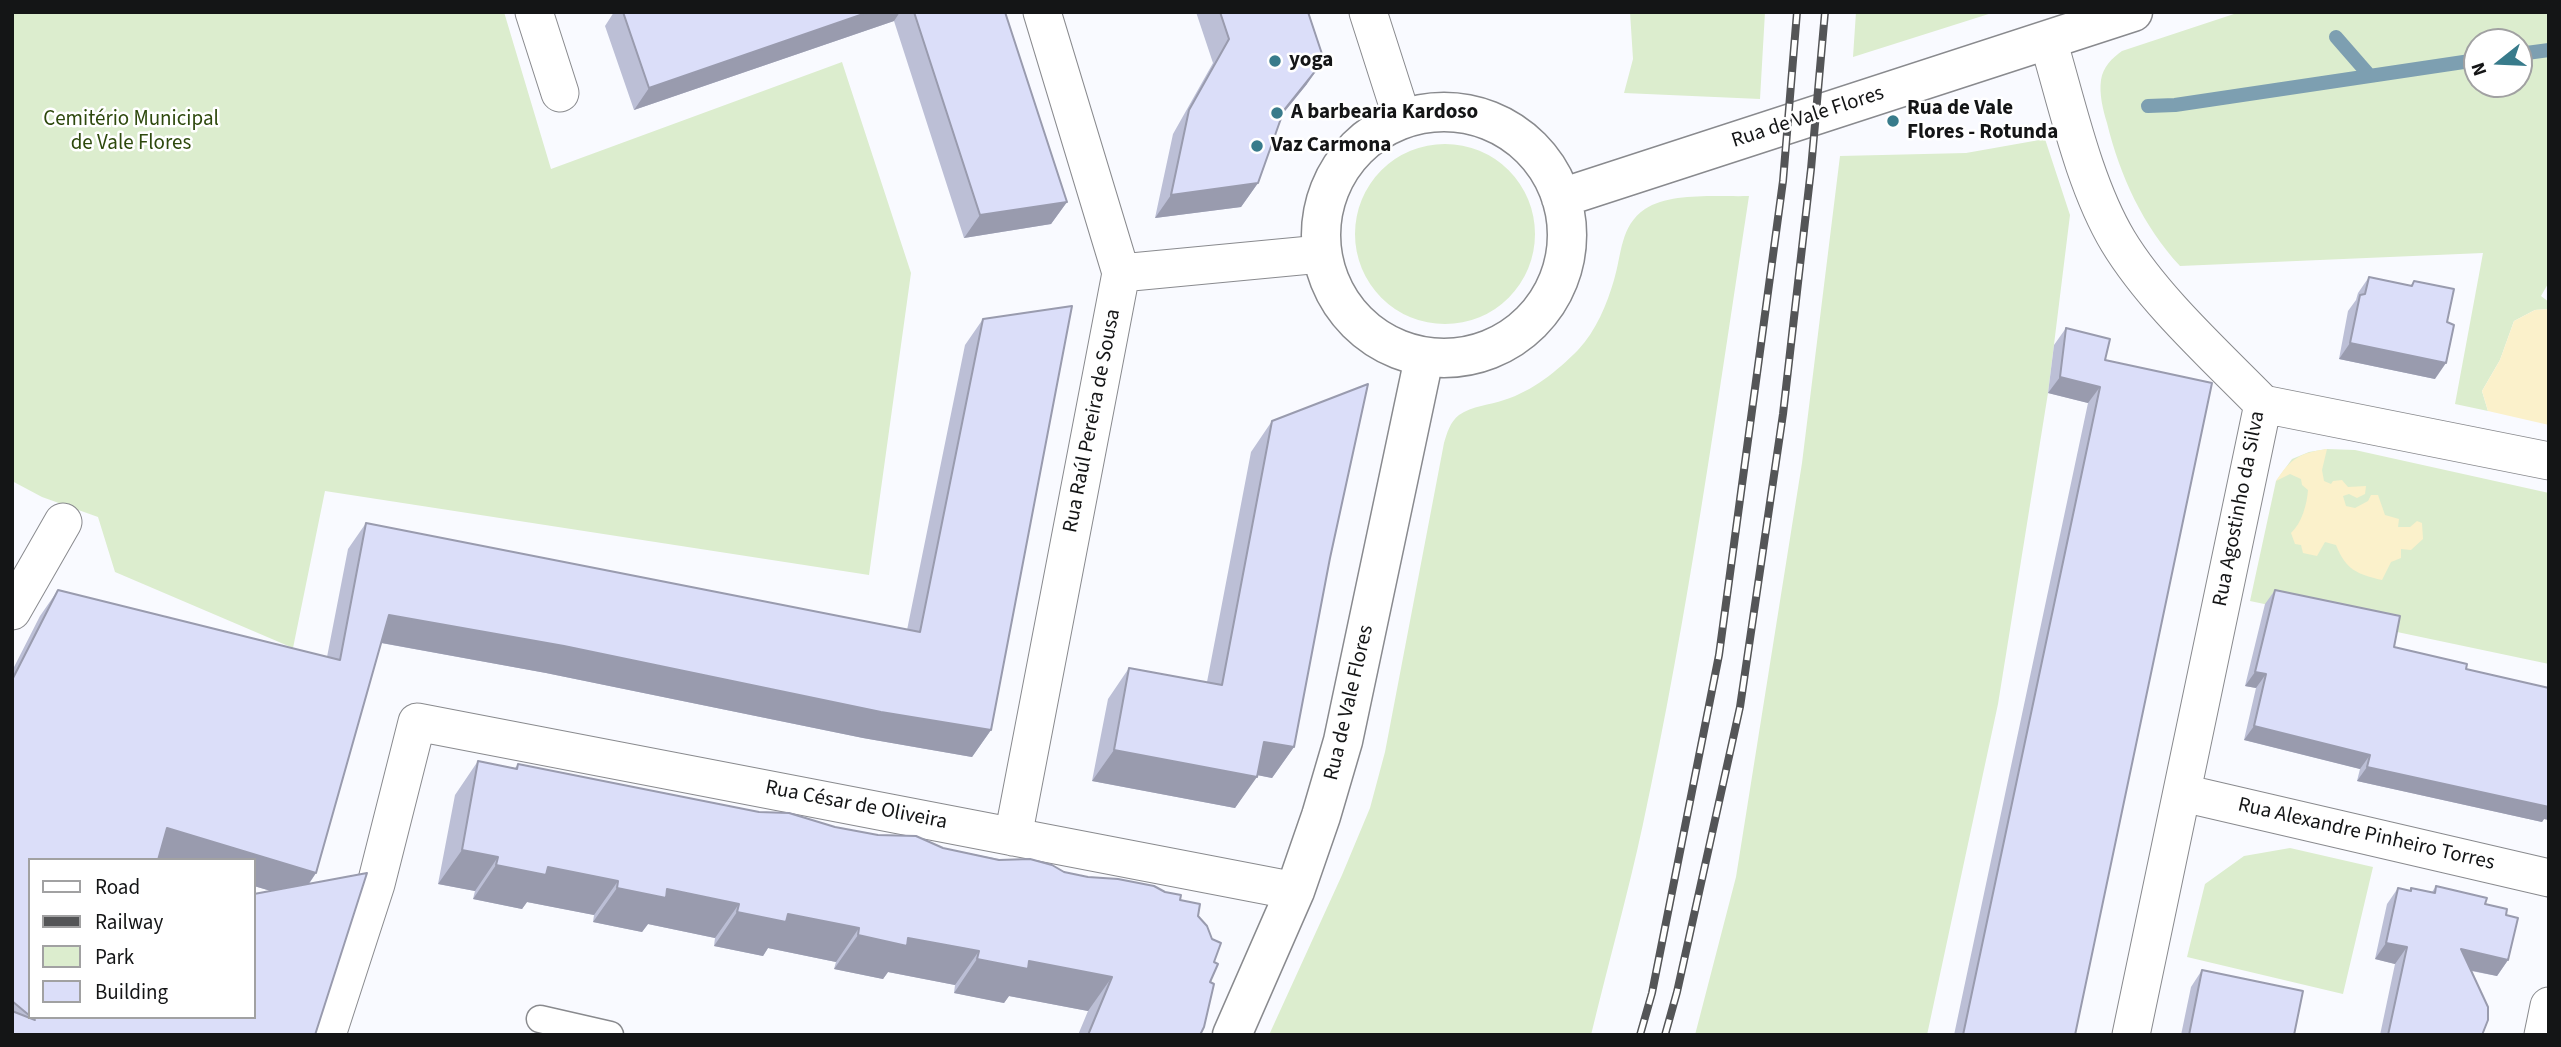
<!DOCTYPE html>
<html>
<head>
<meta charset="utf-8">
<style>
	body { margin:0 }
	#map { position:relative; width:2561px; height:1047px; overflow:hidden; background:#f9faff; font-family:"Source Sans 3",sans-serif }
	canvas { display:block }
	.frame { position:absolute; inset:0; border:14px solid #141516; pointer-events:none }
	.legend { position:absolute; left:28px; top:858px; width:228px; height:161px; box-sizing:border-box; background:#fff; border:2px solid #a1a1a2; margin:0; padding:9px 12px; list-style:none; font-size:21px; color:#141516 }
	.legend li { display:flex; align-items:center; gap:14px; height:35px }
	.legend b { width:35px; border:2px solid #a1a1a2 }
	.north { position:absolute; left:2463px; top:28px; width:70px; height:70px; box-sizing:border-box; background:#fff; border:2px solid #a1a1a2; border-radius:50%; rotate:252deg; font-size:19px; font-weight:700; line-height:28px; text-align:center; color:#141516 }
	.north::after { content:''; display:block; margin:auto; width:24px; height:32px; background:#387b8b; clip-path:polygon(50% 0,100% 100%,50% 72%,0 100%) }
</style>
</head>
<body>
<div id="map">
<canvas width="2561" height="1047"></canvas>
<div class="frame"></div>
<ul class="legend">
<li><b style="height:9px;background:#fff"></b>Road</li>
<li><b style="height:9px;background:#545557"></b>Railway</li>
<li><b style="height:19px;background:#dcedce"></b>Park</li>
<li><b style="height:19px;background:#dbdef9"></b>Building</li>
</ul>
<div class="north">N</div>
</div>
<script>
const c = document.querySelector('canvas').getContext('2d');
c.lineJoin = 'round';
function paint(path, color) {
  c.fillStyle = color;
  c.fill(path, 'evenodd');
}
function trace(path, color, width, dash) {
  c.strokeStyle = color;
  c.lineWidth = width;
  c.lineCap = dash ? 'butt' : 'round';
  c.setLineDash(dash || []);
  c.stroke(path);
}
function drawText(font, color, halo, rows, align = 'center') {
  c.font = font + ' "Source Sans 3",sans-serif';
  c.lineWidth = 5;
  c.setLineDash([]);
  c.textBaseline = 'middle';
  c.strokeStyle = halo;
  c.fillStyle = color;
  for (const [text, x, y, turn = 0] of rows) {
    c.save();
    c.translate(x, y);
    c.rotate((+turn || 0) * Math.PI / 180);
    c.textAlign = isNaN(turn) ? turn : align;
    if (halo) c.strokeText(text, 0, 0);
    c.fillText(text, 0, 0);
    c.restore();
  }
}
paint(new Path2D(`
	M12,12H504L551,169L842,62L911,273L869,575L325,491L293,648L115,572L98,517L42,497L12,481Z
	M1630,12H1765L1760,99L1624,93L1633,59Z
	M1856,12H1995L1853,57Z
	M2240,12H2549V282L2541,296L2549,302V309L2535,310L2514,321L2500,360L2482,391L2488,411L2455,404L2483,253L2180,266C2143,226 2120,176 2107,123C2103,110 2099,94 2101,80C2103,67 2112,58 2122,51ZM2477,42H2519V84H2477Z
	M2045,139L2070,215L2048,393L1998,704L1927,1035H1695L1736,877L1802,463L1840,156L1966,153Z
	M1355 234a90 90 0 1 1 180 0a90 90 0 1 1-180 0Z
	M1749,196C1717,405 1688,616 1643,824C1628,894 1608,964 1591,1035H1269L1342,875L1370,808L1385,752L1444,443C1447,433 1450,422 1459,415C1472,406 1490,405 1504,400C1533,391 1557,371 1578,350C1596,331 1607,304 1614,280C1622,254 1620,226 1645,209C1671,192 1719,197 1749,196Z
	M2327,449L2355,450L2549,493V664L2250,601L2276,481L2292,459L2309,452Z
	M2290,848L2373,867L2343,994L2187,957L2205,884L2244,856Z`), '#dcedce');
paint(new Path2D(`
	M2549,309V425L2488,411L2482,391L2500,360L2514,321L2535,310Z
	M2327,449L2322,470L2324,481L2331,484L2333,481L2342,480L2348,487L2366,486L2365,494L2357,498L2349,494L2343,496L2346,506L2355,508L2368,501L2371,495H2378L2385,515L2399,519L2398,527H2410L2417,521L2422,523L2423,539L2411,550L2401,549V558L2391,562L2382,580C2357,574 2346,570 2336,545L2325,542L2317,556L2303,553L2301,545L2295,544L2291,533C2302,523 2307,504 2308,490L2302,485L2301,479L2290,474L2276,481C2291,458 2300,453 2327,449Z`), '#fbf1cb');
trace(new Path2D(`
	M2336,37L2370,76
	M2519,54L2549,50
	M2148,106L2175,105L2477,60`), '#7d9fb1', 14);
const pedestrian = new Path2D(`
	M540,1019L610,1035`);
const minor = new Path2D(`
	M534,12L560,93
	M1368,12L1402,118
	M2048,40C2067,104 2084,184 2118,241C2153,299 2215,355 2263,404L2131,1035
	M1121,273L1321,254
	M2263,404L2549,461
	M12,611L63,522
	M2183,793L2549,878
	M1013,837L1121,273L1042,12
	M327,1035L376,884L417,722L1295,891
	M2543,1035L2549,1006`);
const tertiary = new Path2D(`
	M1321 235a123 123 0 1 1 246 0a123 123 0 1 1-246 0Z
	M1561,198L2133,12
	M1232,1035L1295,891L1321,816L1343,741L1424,358`);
trace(pedestrian, '#898a8e', 29);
trace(minor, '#898a8e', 39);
trace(tertiary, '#898a8e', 41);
trace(pedestrian, '#fff', 26);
trace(minor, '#fff', 37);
trace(tertiary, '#fff', 38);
const rail = new Path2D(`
	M1640,1035L1652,993L1719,655L1783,181L1797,12
	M1665,1035L1677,992L1740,707L1783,414L1811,169L1825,12`);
trace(rail, '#545557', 8);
trace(rail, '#fff', 5, [16]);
paint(new Path2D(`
	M614,12H1005L1067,202L1051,224L964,238L894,21L634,110L605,26Z
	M1196,12H1308L1307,84L1281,116L1258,183L1241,207L1155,218L1173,134L1213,63Z
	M2369,277L2410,286L2414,281L2435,379L2339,359L2348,311L2356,300L2358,293Z
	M1072,306L991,730L972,757L863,738L546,673L381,643L316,873L309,884L367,873L315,1035H12V671L40,616L58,590L327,657L348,549L366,523L907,630L965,345L983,319ZM158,857L166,860H254V886L271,891L254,894V1017H30V860H158Z
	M2066,328L2105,360L2075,1035H1954L2088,403L2048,393L2054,345Z
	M1272,421L1330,558L1294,747L1272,778L1257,775L1235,808L1092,781L1108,699L1129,668L1207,682L1251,452Z
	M2275,590L2394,647L2466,669L2549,688V820L2544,819L2542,822L2357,781L2360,769L2244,740L2256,688L2245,686L2265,604Z
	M478,761L515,768L518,764L1064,872L1180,900L1198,916L1214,962L1200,1035H1078L1088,1011L1009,996L1004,1003L954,993L955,985L888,972L883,979L834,969L836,962L768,948L763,956L714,946L715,938L648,924L642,932L593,922L594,915L527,902L522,909L473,899L475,891L438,884L455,795Z
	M2436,886L2485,904L2506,915L2508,960L2497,976L2471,971L2482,1035H2380L2395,964L2375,959L2387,904L2398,888L2409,891L2411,888L2432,892Z
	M2202,970L2294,1035H2181L2191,987Z`), '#bcbfd6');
paint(new Path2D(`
	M869,12H900L894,21L634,110L649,88Z
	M1324,60L1307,84L1267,133L1284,110Z
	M1258,183L1241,207L1155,218L1171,195Z
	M1067,202L1051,224L964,238L980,215Z
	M2350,343L2446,363L2435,379L2339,359Z
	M2060,377L2100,387L2088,403L2048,393Z
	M389,615L564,646L991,730L972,757L863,738L546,673L371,641Z
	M2255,672L2266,674L2256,688L2245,686Z
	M2254,726L2370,755L2360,769L2244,740Z
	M1264,742L1294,747L1272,778L1242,772Z
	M1114,750L1257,777L1235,808L1092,781Z
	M2367,767L2549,807V820L2544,819L2542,822L2357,781Z
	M167,828L316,873L298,899L254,886V860H166L149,855Z
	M462,850L498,857L475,891L438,884Z
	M496,865L548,867L618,881L594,915L527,902L522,909L473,899Z
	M617,888L667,889L739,904L715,938L648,924L642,932L593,922Z
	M737,912L788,914L859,928L836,962L768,948L763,956L714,946Z
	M858,935L908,938L979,951L955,985L888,972L883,979L834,969Z
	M2386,943L2407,947L2395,964L2375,959Z
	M2461,949L2508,960L2497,976L2450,966Z
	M977,959L1029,961L1112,977L1088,1011L1009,996L1004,1003L954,993Z`), '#999bae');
const building = new Path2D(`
	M623,12H869L649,88Z
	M914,12H1005L1067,202L980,215Z
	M1220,12H1308L1324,60L1284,110L1258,183L1171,195L1189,110L1229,39Z
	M2369,277L2412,286L2414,281L2454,289L2447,322L2454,325L2446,363L2350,343L2360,295L2365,294Z
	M1072,306L991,730L881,712L564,646L389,615L316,873L167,828L158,860H30V1016L12,1001V680L58,590L340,660L366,523L920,632L983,319Z
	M2066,328L2110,339L2105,360L2212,383L2075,1035H1963L2100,387L2060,377Z
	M1368,384L1330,558L1294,747L1264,742L1257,777L1114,750L1129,668L1222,685L1272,421Z
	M2275,590L2400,616L2394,647L2467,664L2466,669L2549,688V807L2367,767L2370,755L2254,726L2266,674L2255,672Z
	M478,761L517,769L518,764L759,812L789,813L835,827L878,835L916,836L943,848L999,860L1030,859L1052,865L1064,872L1088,877L1118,879L1154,886L1165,892L1181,895L1180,900L1200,904L1198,916L1207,926L1212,939L1221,943L1214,962L1218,964L1210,982L1214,984L1204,1027L1200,1035H1088L1112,977L1029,961L1028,969L977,959L979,951L908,938L907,946L858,935L859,928L788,914L786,922L737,912L739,904L667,889L666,898L617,888L618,881L548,867L546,875L496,865L498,857L462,850Z
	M367,873L315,1035H12V1011L35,1020L31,1017H254V894Z
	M2436,886L2487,898L2485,904L2507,909L2506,915L2518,918L2508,960L2461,949L2488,1007V1020L2482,1035H2388L2407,947L2386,943L2398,888L2411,891V888L2435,893Z
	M2202,970L2303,991L2294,1035H2189Z`);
paint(building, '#dbdef9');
trace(building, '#999bae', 2);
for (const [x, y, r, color] of [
	[1275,61,7,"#387b8b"],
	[1277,113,7,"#387b8b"],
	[1893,121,7,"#387b8b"],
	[1257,146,7,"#387b8b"]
]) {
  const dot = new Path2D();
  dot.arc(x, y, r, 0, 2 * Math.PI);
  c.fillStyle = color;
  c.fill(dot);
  trace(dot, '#fff', 2.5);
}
drawText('bold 21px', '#141516', '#fff', [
	["yoga",1289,61],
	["Rua de Vale",1907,109],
	["Flores - Rotunda",1907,133],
	["A barbearia Kardoso",1291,113],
	["Vaz Carmona",1271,146]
], 'left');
drawText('21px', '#141516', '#fff', [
	["Rua de Vale Flores",1808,118,-18],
	["Rua Raúl Pereira de Sousa",1093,421,-79],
	["Rua Agostinho da Silva",2240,509,-79],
	["Rua de Vale Flores",1350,703,-77],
	["Rua César de Oliveira",856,806,11],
	["Rua Alexandre Pinheiro Torres",2366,835,13]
]);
drawText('21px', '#2e490d', '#fff', [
	["Cemitério Municipal",131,120],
	["de Vale Flores",131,144]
]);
</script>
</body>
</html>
